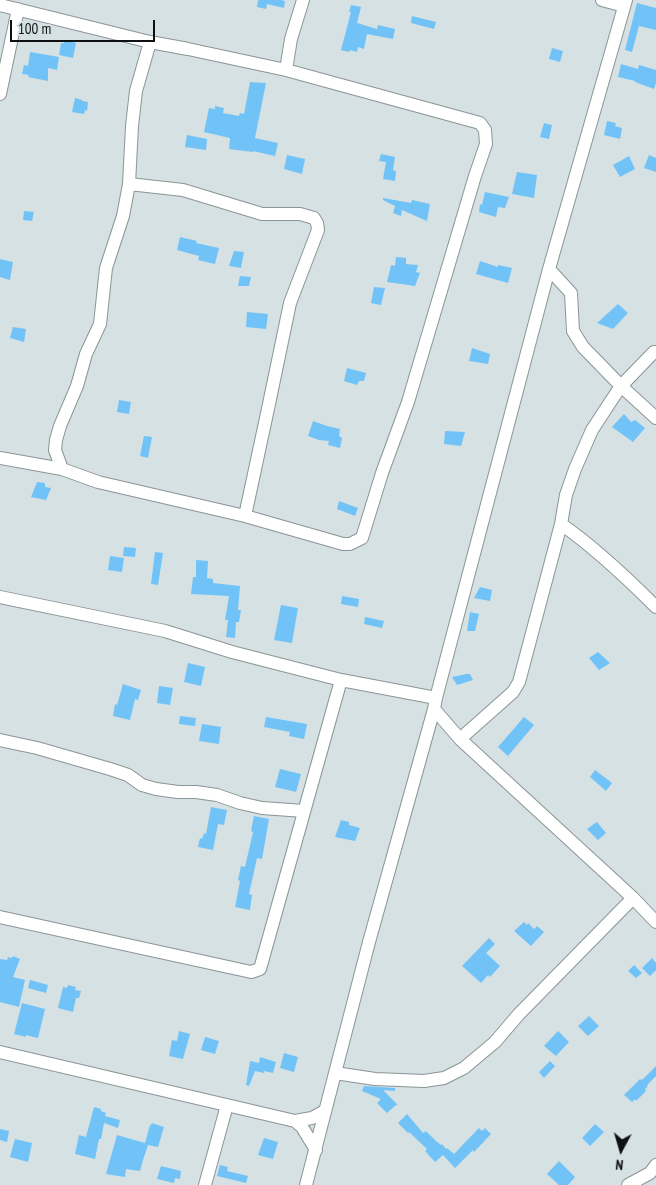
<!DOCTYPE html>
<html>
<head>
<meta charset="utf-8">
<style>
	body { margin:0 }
	#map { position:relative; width:656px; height:1185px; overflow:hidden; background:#d6e1e3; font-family:"PT Sans Narrow",sans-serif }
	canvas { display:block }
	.north { position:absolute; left:596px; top:1125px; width:50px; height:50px; -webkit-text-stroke:4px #d6e1e3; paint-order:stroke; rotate:186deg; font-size:14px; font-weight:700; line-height:20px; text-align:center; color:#0e1112 }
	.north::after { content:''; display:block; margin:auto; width:18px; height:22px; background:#0e1112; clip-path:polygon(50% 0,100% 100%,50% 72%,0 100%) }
	.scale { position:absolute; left:10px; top:20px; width:145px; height:22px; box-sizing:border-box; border:2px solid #0e1112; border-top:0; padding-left:6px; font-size:15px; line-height:18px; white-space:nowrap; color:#0e1112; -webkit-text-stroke:4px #d6e1e3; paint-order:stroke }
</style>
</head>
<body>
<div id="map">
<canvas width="656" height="1185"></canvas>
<div class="north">N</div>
<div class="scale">100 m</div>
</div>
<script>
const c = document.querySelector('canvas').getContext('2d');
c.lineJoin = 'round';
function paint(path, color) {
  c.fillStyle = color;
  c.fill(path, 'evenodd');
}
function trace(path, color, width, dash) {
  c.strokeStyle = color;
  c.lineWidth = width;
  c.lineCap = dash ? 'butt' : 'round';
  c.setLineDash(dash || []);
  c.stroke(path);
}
paint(new Path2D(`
	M258,0H281L285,1L284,8L267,4L266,9L257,7Z
	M637,3L656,8V30L639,26L632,52L625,50Z
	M351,5L361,7L357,23L377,29L378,25L395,29L393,39L367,34L364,49L358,47L357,52L350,50L349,52L341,50L351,12H349Z
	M412,16L436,22L434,29L411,23Z
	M64,40L76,43L73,58L59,55L61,43H64Z
	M552,48L563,51L560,62L549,59Z
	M30,52L59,57L57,70L48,68V81L28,77L29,75L22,74L24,65L28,66Z
	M621,64L638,69L639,65L656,70V83L654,89L635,82V81L618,77Z
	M250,82L266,83L255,138L278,143L275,156L253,151V152L229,149L230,138L204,132L209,108L215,109V106L224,108L223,113L239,116L240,113L244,114Z
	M75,98L82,100V101L88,102L87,111L85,110L84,114L72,112Z
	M607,121L616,123L615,126L622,128L620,139L604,135Z
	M544,123L552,125L549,139L540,137Z
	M187,135L207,139L206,150L185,147Z
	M381,154L395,157L393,170L396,171L395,181L383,179L386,162L379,161Z
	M287,155L305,159L302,174L284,169Z
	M649,155L656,158V172L644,168Z
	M629,156L635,169L620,177L613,165Z
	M517,172L537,175L534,198L512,194Z
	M485,192L509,197L505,208L498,207L496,217L479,212L480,204L482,205Z
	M383,198L411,203L412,200L430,204L427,221L402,210L401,216L393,213L395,206L383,200Z
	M24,211L34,212L32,221L23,220Z
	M180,237L197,241L196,243L219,248L215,264L198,260L199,256L177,250Z
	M234,251L244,252L241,268L229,266Z
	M396,257L406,258V264L418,265L416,272L420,273L415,286L387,282L391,265L395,266Z
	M0,259L13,262L10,280L0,277Z
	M480,261L498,267V265L512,268L508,283L476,274Z
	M240,276L251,277L249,286H238Z
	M374,287L385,288L381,305L371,303Z
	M618,304L628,313L613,329L597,323Z
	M247,312L268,314L266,329L246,327Z
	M13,327L26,329L24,342L10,338Z
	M472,348L490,354L488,364L469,361Z
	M347,368L366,373L364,381H359L357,385L344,381Z
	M119,400L131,402L129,414L117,412Z
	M624,414L631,422L635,420L645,428L633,442L612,427Z
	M313,421L327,426L340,429L339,436L342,438L340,448L328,445L329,441L319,440L308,436Z
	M445,431L465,432L461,446L444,444Z
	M144,436L152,437L148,458L140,456Z
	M37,482L45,483V487L51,488L46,500L31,497Z
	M339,501L358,508L355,516L337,509Z
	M124,547L136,548L135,557L123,556Z
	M155,552L163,553L158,585L151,584Z
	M110,556L124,558L122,572L108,570Z
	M196,560L208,561L207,578L213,579V583L240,586L238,610H241L239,622H236L235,638L226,637L228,620H225L229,596L191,594L193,577H196Z
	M480,587L492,590L490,601L474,598Z
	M342,596L359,599L358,607L341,604Z
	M281,605L298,608L292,643L274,640Z
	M470,612L479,614L475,631H467Z
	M365,617L384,621L382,628L364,624Z
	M598,652L610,663L599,670L589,658Z
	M188,663L205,667L201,686L184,682Z
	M467,674H470L473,680L457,685L452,677Z
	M123,684L141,690L138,700L135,699L130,720L113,716L115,704L117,705Z
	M159,686L173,688L170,705L157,703Z
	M180,716L196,718L195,726L179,724Z
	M266,717L307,724L304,739L289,736L290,732L264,727Z
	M524,717L534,725L508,756L498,747Z
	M202,724L221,727L219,744L199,741Z
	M280,769L301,774L296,792L275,787Z
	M595,770L612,783L606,791L590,777Z
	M211,807L227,810L224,825L218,824L213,850L198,847L200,838L202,839L204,833L206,834Z
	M254,816L269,819L262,859L257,858L249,894L252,895L250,910L235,907L240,881L238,880L241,866L245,867L253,832L251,831Z
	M341,820L349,822V825L360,828L355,841L335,837Z
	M597,822L606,833L598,840L587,829Z
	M524,922L527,925L528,923L534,929L537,926L544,932L531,946L514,931Z
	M489,938L495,944L486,953L500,966L490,977L488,975L481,983L462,966Z
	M13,956L20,959L13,977L25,980L19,1007L0,1002V959L7,960L8,957L12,958Z
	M652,958L656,963V970L650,976L642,968Z
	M634,965L642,973L636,978L628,971Z
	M30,980L48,985L46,993L28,988Z
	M68,985L76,987L75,990L81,991L79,998H76L73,1012L58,1008L63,987L67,988Z
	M22,1003L45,1009L38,1038L26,1035V1037L14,1034Z
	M589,1016L599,1026L588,1036L578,1026Z
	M179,1031L190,1034L183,1059L169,1056L172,1040L177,1041Z
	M558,1031L569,1042L556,1056L544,1046Z
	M205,1037L219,1041L215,1054L201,1050Z
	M284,1053L298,1057L294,1072L280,1068Z
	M260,1057L276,1062L273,1073L264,1071V1073L255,1071L249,1086L246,1085L250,1061L259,1063Z
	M550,1061L555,1066L544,1078L539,1072Z
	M656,1066V1076L647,1085L648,1086L645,1089L646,1091L636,1101L635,1099L632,1102L624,1095L640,1079L642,1080Z
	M364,1086L395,1088V1091L383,1090L398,1105H396L387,1113L377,1103L381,1099L362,1091Z
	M94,1107L101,1109V1111L106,1113L105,1116L120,1120L118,1128L104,1123L101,1139H99L95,1159L75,1154L79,1135L86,1137Z
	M407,1114L423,1133L426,1131L436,1141L441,1145L442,1144L446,1149L447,1148L454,1154L479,1128L482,1131L485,1128L491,1134L474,1152L473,1150L455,1168L443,1155L435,1162L425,1151L427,1149L409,1132L408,1133L398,1123Z
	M152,1123L164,1127L158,1147L148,1145L142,1163L140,1171L126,1169L125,1177L106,1174L117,1135L145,1143L150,1125H151Z
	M595,1124L604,1132L590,1146L582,1138Z
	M0,1129L9,1131L7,1142L0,1140Z
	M264,1138L278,1142L273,1159L258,1155Z
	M15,1139L32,1143L28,1162L10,1157Z
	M559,1161L575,1177L568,1185H559L547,1174Z
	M220,1165L228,1167L227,1171L248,1176L246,1183L217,1176Z
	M161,1166L181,1171L180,1179L175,1178L174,1183L157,1179Z`), '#71c3f7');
const minor = new Path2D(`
	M602,0L624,6
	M0,5L150,42L188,49L286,70L480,123L485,130L486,144L475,176L408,402L382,473L362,538L350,544H343L245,516L98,482L62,469L0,458
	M286,70L291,39L303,0
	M0,94L18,9
	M129,184L183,190L262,214H300L314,218L317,223L318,230L290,303L269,404L245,516
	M549,269L571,293L573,331L583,347L621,386L656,418
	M62,469L55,450L56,440L60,426L77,386L86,354L100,324L106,268L123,216L129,184L132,126L136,91L150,42
	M561,524C594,547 627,578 656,607
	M0,597L165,631L232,652L341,680L436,698
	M434,709L460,739L633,898L656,922
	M460,739L513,692L519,682L561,524L566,495L575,469L592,430L611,401L621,386L654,352H656
	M0,740L37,748L110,769L128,775L142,785L156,789L178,792H196L217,795L240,803L262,808L304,811
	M0,917L242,970L251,972L260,969L341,680
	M0,1052L295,1121L312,1118L325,1111
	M335,1073L375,1079L424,1081L444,1078L464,1068L495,1042L519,1014L633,898
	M295,1121L302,1127L316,1150
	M205,1185L227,1105
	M306,1185L369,942L434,709L436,698L549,269L626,0
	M628,1185L650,1173L656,1165`);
trace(minor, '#8b9496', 14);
trace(minor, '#fff', 12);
</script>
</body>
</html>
